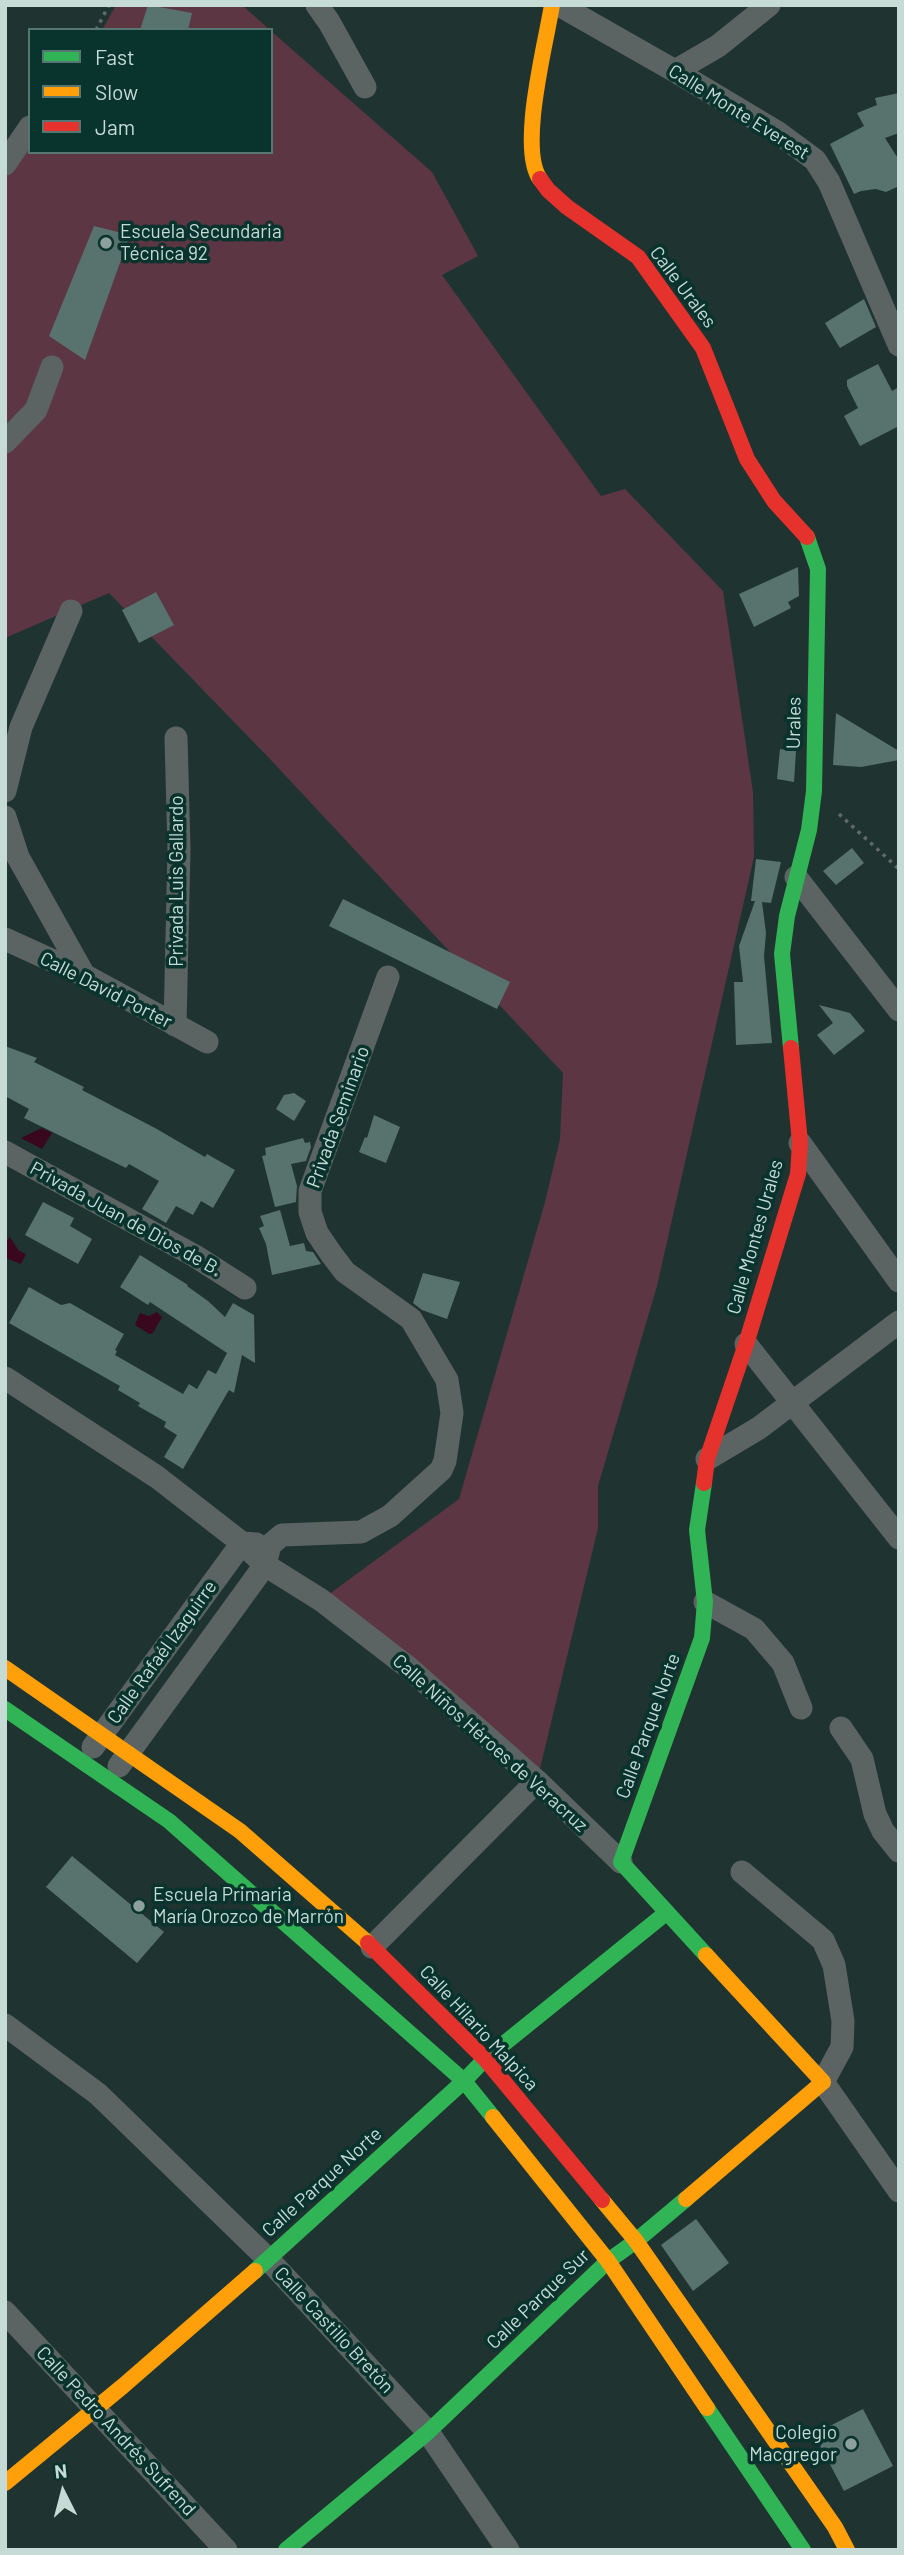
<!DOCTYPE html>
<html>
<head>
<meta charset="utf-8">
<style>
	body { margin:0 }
	#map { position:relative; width:904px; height:2555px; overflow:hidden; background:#1f3431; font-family:Barlow,sans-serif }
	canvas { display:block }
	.frame { position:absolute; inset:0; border:7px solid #c6dbd6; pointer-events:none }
	.legend { position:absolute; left:28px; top:28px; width:245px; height:126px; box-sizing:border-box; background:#09332d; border:2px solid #557671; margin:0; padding:9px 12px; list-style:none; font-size:21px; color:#c6dbd6 }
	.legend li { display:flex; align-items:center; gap:14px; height:35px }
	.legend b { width:35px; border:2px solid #557671 }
	.north { position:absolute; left:28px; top:2457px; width:70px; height:70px; -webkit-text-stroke:5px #09332d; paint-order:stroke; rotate:354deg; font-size:19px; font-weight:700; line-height:28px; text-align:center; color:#c6dbd6 }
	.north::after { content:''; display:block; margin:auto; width:24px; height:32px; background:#c6dbd6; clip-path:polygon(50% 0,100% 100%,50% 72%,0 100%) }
</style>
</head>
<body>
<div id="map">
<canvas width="904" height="2555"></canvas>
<div class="frame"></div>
<ul class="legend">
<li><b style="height:9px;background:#30b455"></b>Fast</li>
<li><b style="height:9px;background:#ff9f0a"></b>Slow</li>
<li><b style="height:9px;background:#e5322d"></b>Jam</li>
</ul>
<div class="north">N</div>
</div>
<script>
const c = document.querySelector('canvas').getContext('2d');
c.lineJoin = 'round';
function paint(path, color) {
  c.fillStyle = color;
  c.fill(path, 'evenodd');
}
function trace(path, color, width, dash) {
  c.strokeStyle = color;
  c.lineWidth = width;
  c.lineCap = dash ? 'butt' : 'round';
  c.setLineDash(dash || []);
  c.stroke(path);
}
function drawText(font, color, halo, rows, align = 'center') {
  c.font = font + ' Barlow,sans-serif';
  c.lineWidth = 7;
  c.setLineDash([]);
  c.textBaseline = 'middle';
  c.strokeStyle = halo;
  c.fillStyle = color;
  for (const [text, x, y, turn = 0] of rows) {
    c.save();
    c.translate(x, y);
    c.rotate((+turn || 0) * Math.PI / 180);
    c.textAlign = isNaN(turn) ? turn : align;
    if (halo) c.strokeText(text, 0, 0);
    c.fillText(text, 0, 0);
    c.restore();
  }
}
paint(new Path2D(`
	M116,5H242L270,30H102Z
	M271,31L432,172L478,256L442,275L601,496L625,489L723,591L753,792L754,857L657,1286L598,1486V1528L537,1781L321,1600L459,1499L545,1202L560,1139L563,1073L269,758L109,593L5,638V174L30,141V152H271Z`), '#5c3643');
paint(new Path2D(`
	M42,1128L52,1133L42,1149L21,1138Z
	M10,1237L19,1251L26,1254L21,1264L5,1258V1242Z
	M157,1312L162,1317L153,1333L149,1334L135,1325L140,1313L149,1316Z`), '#39071e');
paint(new Path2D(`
	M148,5L192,13L188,30H140Z
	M899,93V133L885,138L899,160V186L886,192L876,189L861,191L854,194L830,144L864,126L857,113L877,105L875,98Z
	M94,226L130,235L85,360L49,336Z
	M864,299L876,327L840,348L825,323Z
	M878,364L892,391L899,387V426L860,446L844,416L858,408L847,386V380Z
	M798,567L799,596L788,602L791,608L754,627L739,594Z
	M156,592L174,625L139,643L122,610Z
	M836,713L899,751V760L861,767L833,765Z
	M780,749L796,751L794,782L777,779Z
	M852,848L864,863L836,885L823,871Z
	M756,859L781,862L771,903L762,902L766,933L764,956L772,1043L736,1045L734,982H743L739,946L755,901H751Z
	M343,899L510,982L497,1009L329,926Z
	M819,1005L850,1013L865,1031L834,1055L817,1035L833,1023Z
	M5,1046L37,1058L34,1062L84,1087L82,1090L155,1128L205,1157L207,1154L235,1170L213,1208L201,1201L193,1215L176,1206L166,1223L142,1209L159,1181L129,1164L126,1168L24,1118L29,1109L5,1096Z
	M294,1093L306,1101L294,1121L276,1109L284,1095Z
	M374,1115L400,1127L386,1163L359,1152L365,1137L367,1138Z
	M303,1138L305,1143L310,1142L311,1147L306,1161L291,1164L297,1186L296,1202L275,1207L262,1156L266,1155L265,1148Z
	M43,1202L74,1218L70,1226L92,1239L78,1264L25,1235Z
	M280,1210L290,1246L304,1243L306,1251L313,1252L321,1264L272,1275L266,1244L259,1228L264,1226L260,1216Z
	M140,1255L188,1285L187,1286L208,1301L225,1317L233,1303L254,1315L255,1363L242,1355L234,1393L229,1390L183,1469L164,1457L177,1435L164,1427L166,1422L138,1406L140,1403L118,1390L120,1386L9,1323L29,1287L61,1305L70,1303L124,1334L115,1350L117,1351L115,1355L183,1394L189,1384L197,1389L208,1370L216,1374L227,1353L150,1302L148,1305L120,1287Z
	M423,1273L460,1282L447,1319L422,1310L413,1303Z
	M72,1856L164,1932L137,1963L46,1887Z
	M696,2219L729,2263L693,2291L661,2245Z
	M863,2409L893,2466L844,2491L814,2434Z`), '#58726e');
trace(new Path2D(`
	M96,30L109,5
	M839,814L899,869
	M899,1651V1653`), '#606a67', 3.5, [3.5, 5]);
trace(new Path2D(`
	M317,5L329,22L365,87
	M559,5L675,71L777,132L815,160L829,182L899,345
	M675,71L718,46L769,5
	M5,164L30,127
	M5,442L36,410L52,367
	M5,791L21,727L71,611
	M5,817L18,857L84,975
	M796,877L899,1010
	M5,939L84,975L207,1042
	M175,1025L179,849L176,738
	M800,1143L899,1281
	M5,1152L195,1256L245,1288
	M746,1344L899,1538
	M5,1378L157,1477L242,1543L265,1565L321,1600L409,1668L537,1781L621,1862
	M707,1459L759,1428L899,1322
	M705,1602L754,1629L783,1663L801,1708
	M841,1728L862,1759L875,1814L883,1831L899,1851
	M93,1747L242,1543L256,1544
	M119,1766L265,1565L270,1545L282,1535L361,1532L390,1516L441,1470L445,1461L452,1413L447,1380L411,1319L345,1272L332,1255L317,1233L310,1212V1191L388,977
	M742,1872L823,1940L834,1965L843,2021L842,2047L823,2082L899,2191
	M372,1947L537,1781
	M5,2025L98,2094L268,2259L428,2432L508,2550
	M5,2312L226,2550`), '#5b6462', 23);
trace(new Path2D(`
	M791,1048L782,954L787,916L809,830L814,791L818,569L807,537
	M704,1483L697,1530L705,1602L702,1638L621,1862L706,1955
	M5,1709L169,1821L464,2081L493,2117
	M255,2271L464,2081L485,2059L666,1913
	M707,2408L803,2550
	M286,2550L428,2432L608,2261L636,2241L686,2199`), '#30b455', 16);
trace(new Path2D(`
	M540,179C518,148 546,43 552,5
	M5,1668L240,1831L368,1943
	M493,2117L608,2261L707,2408
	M686,2199L823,2082L706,1955
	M602,2200L636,2241L835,2527L847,2550
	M5,2483L123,2386L255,2271`), '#ff9f0a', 16);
trace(new Path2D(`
	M540,179L548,190L567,207L638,257L703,348L747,459L774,501L807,537
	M704,1483L707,1459L746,1344L798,1174L800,1143L791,1048
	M368,1943L485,2059L602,2200`), '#e5322d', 16);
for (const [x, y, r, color] of [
	[106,243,7,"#8ca19c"],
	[139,1906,7,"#8ca19c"],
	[851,2444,7,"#8ca19c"]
]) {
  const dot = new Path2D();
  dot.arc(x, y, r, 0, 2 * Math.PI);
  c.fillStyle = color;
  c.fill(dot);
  trace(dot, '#09332d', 2.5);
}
drawText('19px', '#c6dbd6', '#09332d', [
	["Calle Monte Everest",739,112,32],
	["Calle Urales",683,287,53],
	["Urales",794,723,-89],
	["Privada Luis Gallardo",177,881,-90],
	["Calle David Porter",106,990,27],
	["Privada Seminario",338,1117,-70],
	["Privada Juan de Dios de B.",126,1219,29],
	["Calle Montes Urales",755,1237,-74],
	["Calle Rafaél Izaguirre",162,1652,-54],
	["Calle Parque Norte",648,1726,-70],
	["Calle Niños Héroes de Veracruz",490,1743,42],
	["Calle Hilario Malpica",479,2028,47],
	["Calle Parque Norte",322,2182,-42],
	["Calle Parque Sur",538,2299,-44],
	["Calle Castillo Bretón",334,2330,47],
	["Calle Pedro Andrés Sufrend",116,2431,47]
]);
drawText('19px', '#c6dbd6', '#09332d', [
	["Escuela Secundaria",120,232],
	["Técnica 92",120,254],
	["Escuela Primaria",153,1895],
	["María Orozco de Marrón",153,1917],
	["Colegio",837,2433,"right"],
	["Macgregor",837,2455,"right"]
], 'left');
</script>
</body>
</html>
